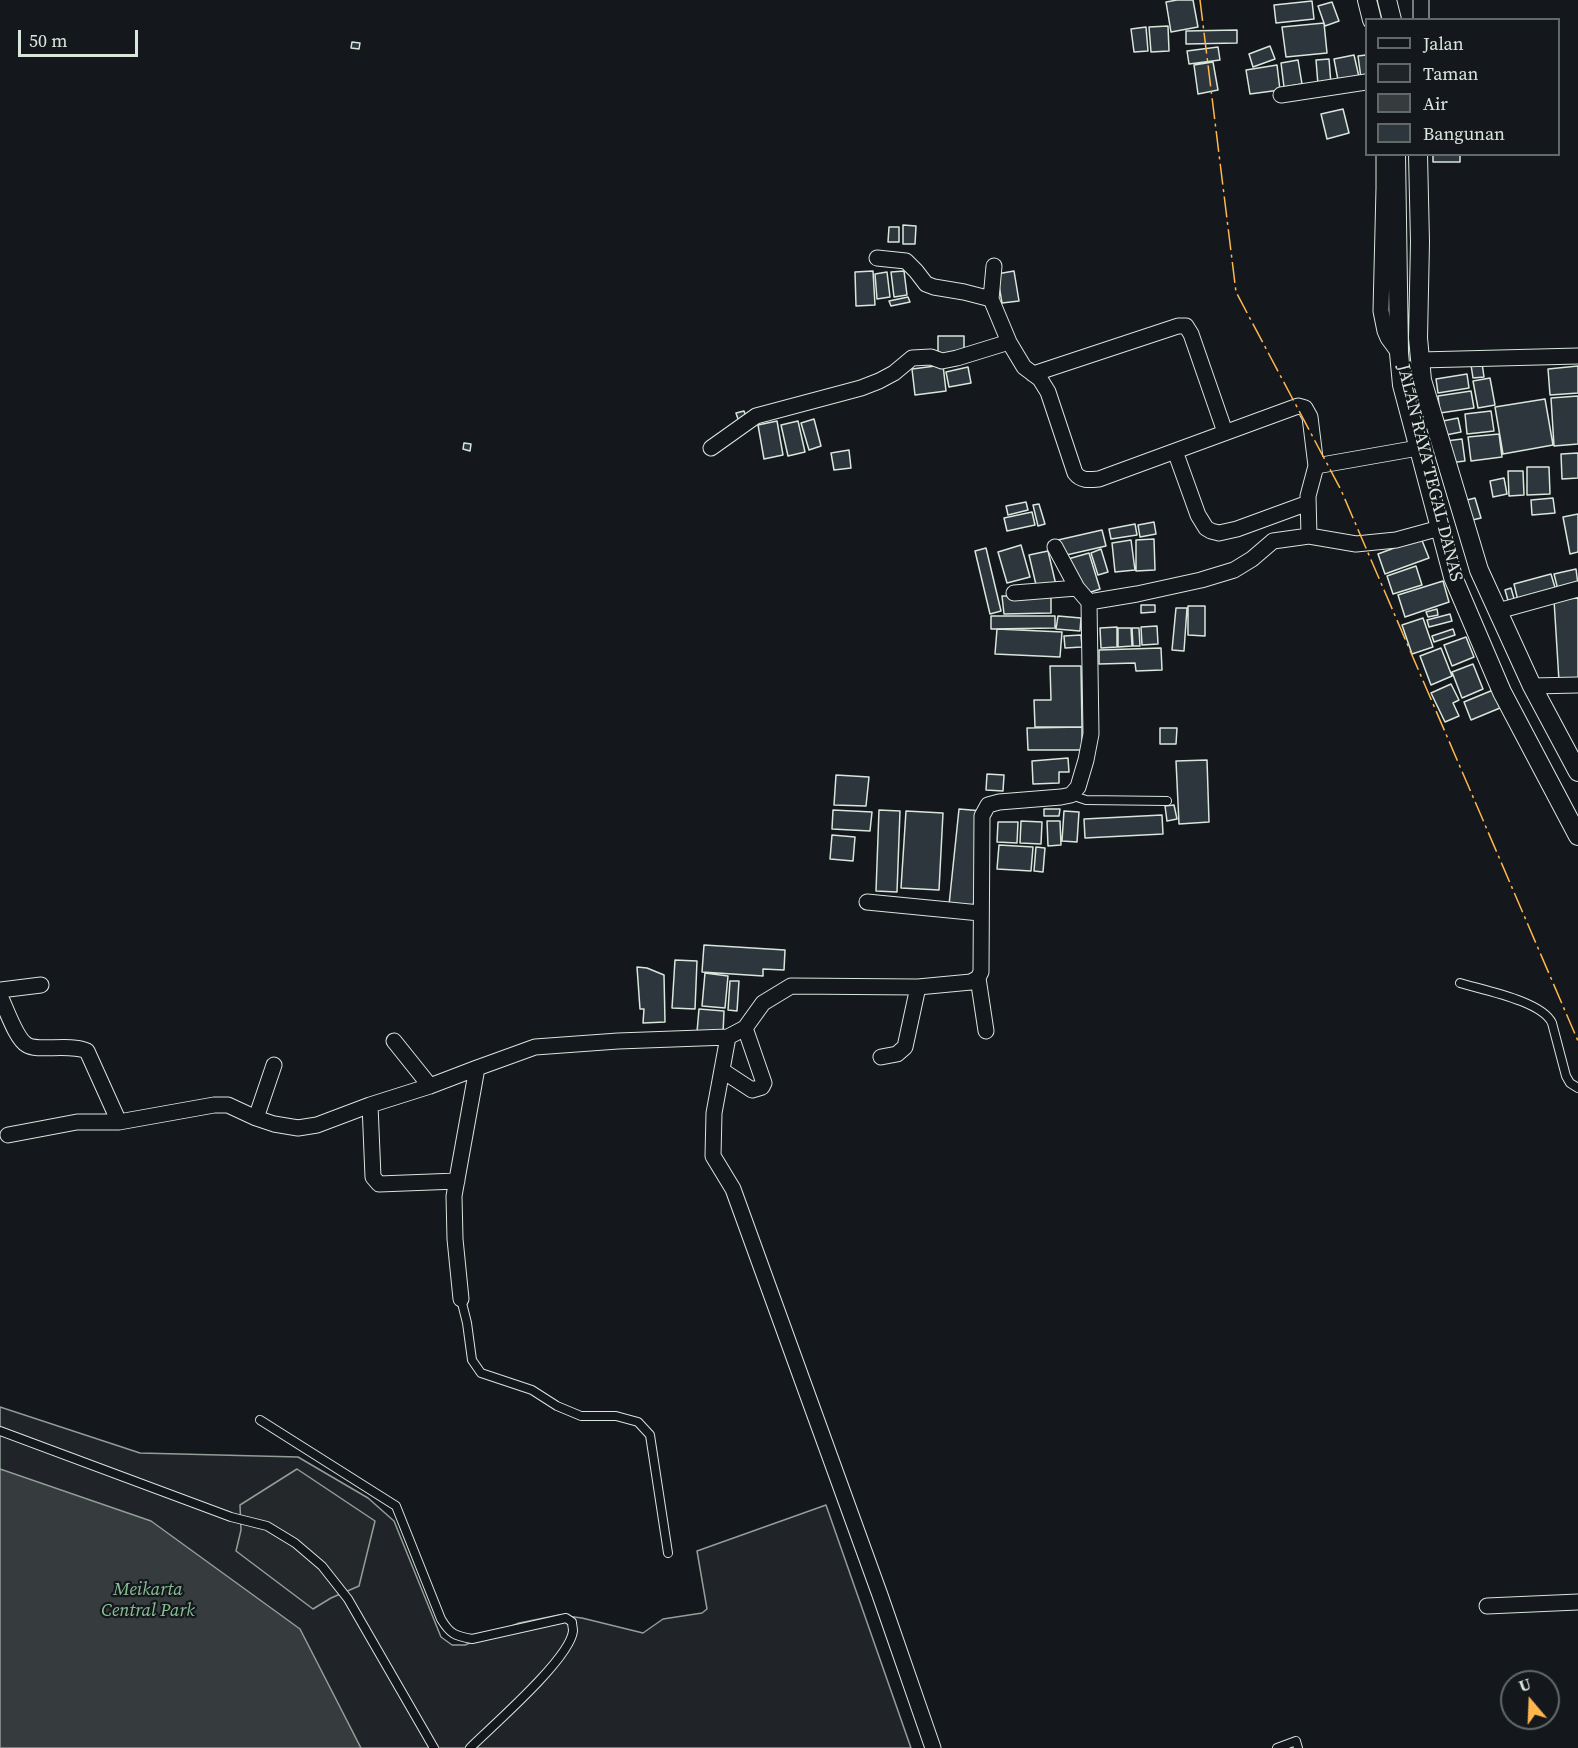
<!DOCTYPE html>
<html>
<head>
<meta charset="utf-8">
<style>
	body { margin:0 }
	#map { position:relative; width:1578px; height:1748px; overflow:hidden; background:#14181c; font-family:"Source Serif 4",serif }
	canvas { display:block }
	.legend { position:absolute; left:1365px; top:18px; width:195px; height:138px; box-sizing:border-box; background:#14181c; border:2px solid #626a69; margin:0; padding:8px 10px; list-style:none; font-size:18px; color:#d8e6dc }
	.legend li { display:flex; align-items:center; gap:12px; height:30px }
	.legend b { width:30px; border:2px solid #626a69 }
	.north { position:absolute; left:1500px; top:1670px; width:60px; height:60px; box-sizing:border-box; background:#14181c; border:2px solid #626a69; border-radius:50%; rotate:341deg; font-size:16px; font-weight:700; line-height:24px; text-align:center; color:#d8e6dc }
	.north::after { content:''; display:block; margin:auto; width:21px; height:27px; background:#ffb74d; clip-path:polygon(50% 0,100% 100%,50% 72%,0 100%) }
	.scale { position:absolute; left:18px; top:30px; width:120px; height:27px; box-sizing:border-box; border:3px solid #d8e6dc; border-top:0; padding-left:8px; font-size:18px; line-height:21px; white-space:nowrap; color:#d8e6dc; -webkit-text-stroke:4px #14181c; paint-order:stroke }
</style>
</head>
<body>
<div id="map">
<canvas width="1578" height="1748"></canvas>
<ul class="legend">
<li><b style="height:8px;background:#14181c"></b>Jalan</li>
<li><b style="height:16px;background:#202428"></b>Taman</li>
<li><b style="height:16px;background:#363b3e"></b>Air</li>
<li><b style="height:16px;background:#2c363c"></b>Bangunan</li>
</ul>
<div class="north">U</div>
<div class="scale">50 m</div>
</div>
<script>
const c = document.querySelector('canvas').getContext('2d');
c.lineJoin = 'round';
function paint(path, color) {
  c.fillStyle = color;
  c.fill(path, 'evenodd');
}
function trace(path, color, width, dash) {
  c.strokeStyle = color;
  c.lineWidth = width;
  c.lineCap = dash ? 'butt' : 'round';
  c.setLineDash(dash || []);
  c.stroke(path);
}
function drawText(font, color, halo, rows, align = 'center') {
  c.font = font + ' "Source Serif 4",serif';
  c.lineWidth = 4.5;
  c.setLineDash([]);
  c.textBaseline = 'middle';
  c.strokeStyle = halo;
  c.fillStyle = color;
  for (const [text, x, y, turn = 0] of rows) {
    c.save();
    c.translate(x, y);
    c.rotate((+turn || 0) * Math.PI / 180);
    c.textAlign = isNaN(turn) ? turn : align;
    if (halo) c.strokeText(text, 0, 0);
    c.fillText(text, 0, 0);
    c.restore();
  }
}
const green = new Path2D(`
	M0,1407L140,1453L298,1457L368,1498L394,1521L441,1637L452,1645H465L519,1623L559,1615L582,1618L643,1633L663,1619L702,1613L707,1609L697,1551L826,1505L911,1748H0Z`);
paint(green, '#202428');
trace(green, '#939e99', 1.5);
const parking = new Path2D(`
	M297,1469L375,1521L359,1586L331,1598L313,1609L236,1551L241,1530L240,1505Z`);
paint(parking, '#24282b');
trace(parking, '#939e99', 1.5);
const water = new Path2D(`
	M0,1469L151,1521L300,1629L361,1748H0Z`);
paint(water, '#363b3e');
trace(water, '#939e99', 1.5);
const building = new Path2D(`
	M1177,0H1193L1198,27L1171,32L1166,2Z
	M1312,1L1314,19L1276,23L1274,5Z
	M1332,2L1339,21L1325,26L1318,6Z
	M1324,23L1327,53L1286,57L1282,27Z
	M1168,26L1169,51L1151,52L1149,27Z
	M1146,27L1148,51L1134,52L1131,29Z
	M1237,30V43L1186,44V31Z
	M352,42L360,43L359,49L351,48Z
	M1270,46L1275,59L1253,67L1249,54Z
	M1218,47L1220,60L1189,64L1187,51Z
	M1354,55L1359,77L1338,80L1334,59Z
	M1366,55V78H1361L1358,56Z
	M1329,59L1331,84L1318,85L1316,60Z
	M1298,60L1302,84L1284,87L1281,63Z
	M1213,62L1218,90L1198,94L1194,65Z
	M1277,65L1280,90L1250,94L1246,70Z
	M1343,109L1349,133L1327,139L1321,114Z
	M1433,154H1460V162H1433Z
	M903,225L916,226L915,244H903Z
	M889,227H899V242H888Z
	M873,271L875,305L856,306L855,272Z
	M904,271L907,295L894,297L891,272Z
	M1014,271L1019,301L1002,303L997,274Z
	M887,272L890,297L877,299L875,274Z
	M908,297L910,302L891,306L889,301Z
	M938,336H964V355H938Z
	M1482,363L1484,377L1473,378L1471,365Z
	M943,365L946,391L915,395L912,369Z
	M1578,366V393L1550,395L1548,369Z
	M968,367L971,383L949,387L946,372Z
	M1467,374L1469,388L1438,393L1436,379Z
	M1490,378L1495,405L1478,408L1473,381Z
	M1471,391L1474,408L1440,413L1438,396Z
	M1578,396V444L1554,446L1551,398Z
	M1545,399L1553,445L1503,454L1495,407Z
	M744,411L747,419L739,422L736,413Z
	M1491,411L1494,431L1467,434L1465,414Z
	M1458,418L1461,432L1446,435L1443,421Z
	M814,419L821,446L809,450L801,423Z
	M777,421L783,455L764,459L758,425Z
	M798,421L805,452L788,456L781,425Z
	M1499,434L1502,457L1471,461L1468,437Z
	M1462,439L1465,461L1449,463L1446,441Z
	M464,443L471,444L470,451L463,449Z
	M849,450L851,468L834,470L831,453Z
	M1578,453V478L1562,479L1561,454Z
	M1527,467H1549L1550,494L1527,495Z
	M1508,471H1523L1524,495L1509,496Z
	M1504,478L1507,494L1493,497L1490,481Z
	M1475,498L1481,518L1468,521L1463,501Z
	M1553,498L1555,513L1532,515L1531,500Z
	M1026,502L1028,510L1008,515L1006,506Z
	M1039,504L1045,524L1038,526L1033,505Z
	M1032,512L1035,525L1007,531L1004,518Z
	M1578,514V552L1570,554L1563,517Z
	M1154,522L1156,534L1140,537L1138,525Z
	M1135,524L1137,535L1111,539L1109,529Z
	M1102,530L1106,546L1062,556L1058,540Z
	M1421,538L1429,558L1385,574L1378,554Z
	M1154,539L1155,570L1136,571V540Z
	M1131,540L1135,570L1115,572L1112,543Z
	M1021,545L1030,577L1007,583L998,552Z
	M986,548L1001,611L990,614L975,551Z
	M1101,549L1108,572L1098,575L1091,553Z
	M1048,551L1056,585L1037,589L1029,555Z
	M1089,553L1100,589L1085,594L1068,559Z
	M1416,566L1422,585L1393,594L1387,576Z
	M1576,569L1578,585L1558,590L1554,574Z
	M1551,574L1556,591L1518,601L1514,584Z
	M1443,581L1449,602L1405,617L1398,595Z
	M1511,588L1515,602L1509,604L1505,590Z
	M1002,596H1051V613L1004,614Z
	M1578,598V680L1559,681L1554,600Z
	M1141,605H1155V612L1141,613Z
	M1188,606H1205V636L1188,635Z
	M1176,608H1187L1184,651L1172,650Z
	M1437,609L1438,615L1428,617L1426,612Z
	M1450,614L1452,621L1429,627L1427,620Z
	M991,616H1055V628L991,629Z
	M1058,616L1081,618L1080,631L1056,629Z
	M1423,618L1433,647L1412,654L1402,625Z
	M1157,626L1158,644L1142,645L1141,627Z
	M1117,627V647L1101,648L1100,628Z
	M1118,628H1131L1132,646L1118,647Z
	M1132,628H1139L1140,646H1133Z
	M997,629L1062,632L1060,657L995,654Z
	M1453,629L1455,635L1434,642L1432,636Z
	M1081,635L1082,647L1065,648L1064,636Z
	M1466,637L1474,657L1452,666L1444,645Z
	M1161,648L1162,670L1136,671L1135,663L1099,664V650Z
	M1441,648L1452,676L1431,685L1420,656Z
	M1473,664L1483,689L1462,698L1452,672Z
	M1050,666H1081L1082,727H1035L1034,700H1051Z
	M1451,684L1459,700L1453,703L1459,716L1445,722L1431,693Z
	M1493,690L1500,708L1471,720L1464,702Z
	M1082,727V750H1028L1027,728Z
	M1160,728H1177L1176,744H1160Z
	M1068,758L1069,772H1059V783L1033,784L1032,761Z
	M1207,760L1209,822L1179,824L1176,761Z
	M987,774L1004,775L1003,791L986,790Z
	M836,775L869,777L866,806L834,805Z
	M1174,805L1177,819L1167,821L1165,806Z
	M959,809L983,811L973,908L949,905Z
	M1044,809H1060L1059,816H1044Z
	M833,810L872,812L870,831L832,829Z
	M879,810L900,811L897,892L876,891Z
	M906,811L943,813L939,890L901,888Z
	M1064,811L1079,812L1077,842L1062,841Z
	M1162,815L1163,834L1085,838L1084,819Z
	M1021,821L1042,822L1041,844L1020,843Z
	M1047,821H1060L1061,845L1048,846Z
	M998,822H1018L1017,843L997,842Z
	M832,835L855,837L853,861L830,859Z
	M999,845L1033,847L1031,871L997,869Z
	M1036,847L1045,848L1043,872L1034,871Z
	M704,945L785,950L784,970L763,969V976L702,972Z
	M675,960L697,961L695,1009L672,1008Z
	M637,967L647,968L664,975L665,1022L643,1023L644,1009H640Z
	M705,973L728,976L725,1008L702,1006Z
	M730,981H739L737,1011L728,1010Z
	M699,1009L724,1011L723,1033L697,1032Z`);
paint(building, '#2c363c');
trace(building, '#d8e6dc', 1.5);
const service = new Path2D(`
	M1071,795L1086,800L1167,801
	M1460,983C1483,990 1542,1001 1552,1023L1566,1076L1570,1083L1578,1088
	M461,1299L467,1323L472,1360L481,1373L532,1390L557,1406L581,1416H616L638,1422L650,1435L668,1553
	M260,1420L396,1506L441,1619C450,1634 455,1636 472,1639L566,1618L572,1622C572,1625 573,1628 573,1631C570,1659 492,1726 470,1748
	M0,1431L231,1517L267,1526L295,1543L322,1566L348,1599L434,1748
	M1277,1748L1296,1741L1298,1748`);
const minor = new Path2D(`
	M1421,0V20
	M1281,95L1366,82
	M1384,154V188L1381,311L1385,331L1388,338L1399,353
	M877,258L906,261L916,271L926,284L934,287L964,292L991,299L1009,342L1024,367L1040,379L1048,392L1075,473C1081,481 1089,480 1099,479L1298,406L1305,408L1310,417L1316,466L1308,496L1309,536
	M991,299L994,266
	M1420,360L1578,356
	M1033,374L1178,326H1186L1191,334L1225,432
	M711,448L756,416L861,388L879,381L894,373L912,358L931,357L942,361L957,358L1009,342
	M1175,451L1198,515L1206,528L1211,531L1219,533L1237,529L1308,503
	M1316,466L1418,448
	M1055,547L1077,588L1089,602
	M1014,593L1077,588
	M1498,611L1578,589
	M1532,686L1578,685
	M867,902L980,913
	M978,978L986,1031
	M0,990L41,985
	M0,996C6,1008 16,1039 27,1045C38,1052 69,1043 87,1051L119,1122
	M728,1037L714,1113L713,1156L733,1189L880,1595L933,1748
	M394,1041L430,1086
	M881,1057L897,1054L905,1047L918,987
	M274,1065L256,1118L274,1124L298,1128L317,1125L370,1105L430,1086L477,1068
	M723,1071L752,1090L762,1087L764,1083L745,1028
	M370,1105L373,1177L379,1184L457,1181
	M8,1135L77,1122H119L214,1105H228L256,1118
	M461,1299L455,1239L454,1196L477,1068L535,1047L618,1041L728,1037L745,1028L763,1003L791,986L918,987L971,982L978,978L981,972L982,816L988,805L999,802L1061,797L1071,795L1078,787L1086,760L1091,734L1089,602L1137,594L1201,580L1234,570L1252,559L1273,541L1309,536L1356,544L1396,540L1440,528
	M1487,1606L1578,1602`);
const tertiary = new Path2D(`
	M1367,0L1372,20
	M1387,0L1392,20
	M1396,154L1399,353L1402,385L1453,577L1502,692L1578,836
	M1418,154L1420,242L1418,338L1422,380L1479,570L1532,686L1578,772`);
trace(service, '#d8e6dc', 10);
trace(minor, '#d8e6dc', 17);
trace(tertiary, '#d8e6dc', 20);
trace(service, '#14181c', 8);
trace(minor, '#14181c', 15);
trace(tertiary, '#14181c', 18);
trace(new Path2D(`
	M1200,0L1236,292L1341,490L1578,1041`), '#ffb74d', 1.5, [21, 4.5, 3, 4.5]);
drawText('18px', '#d8e6dc', '#14181c', [
	["JALAN RAYA TEGAL DANAS",1429,473,76]
]);
drawText('italic 18px', '#8ac095', '#14181c', [
	["Meikarta",148,1590],
	["Central Park",148,1611]
]);
</script>
</body>
</html>
